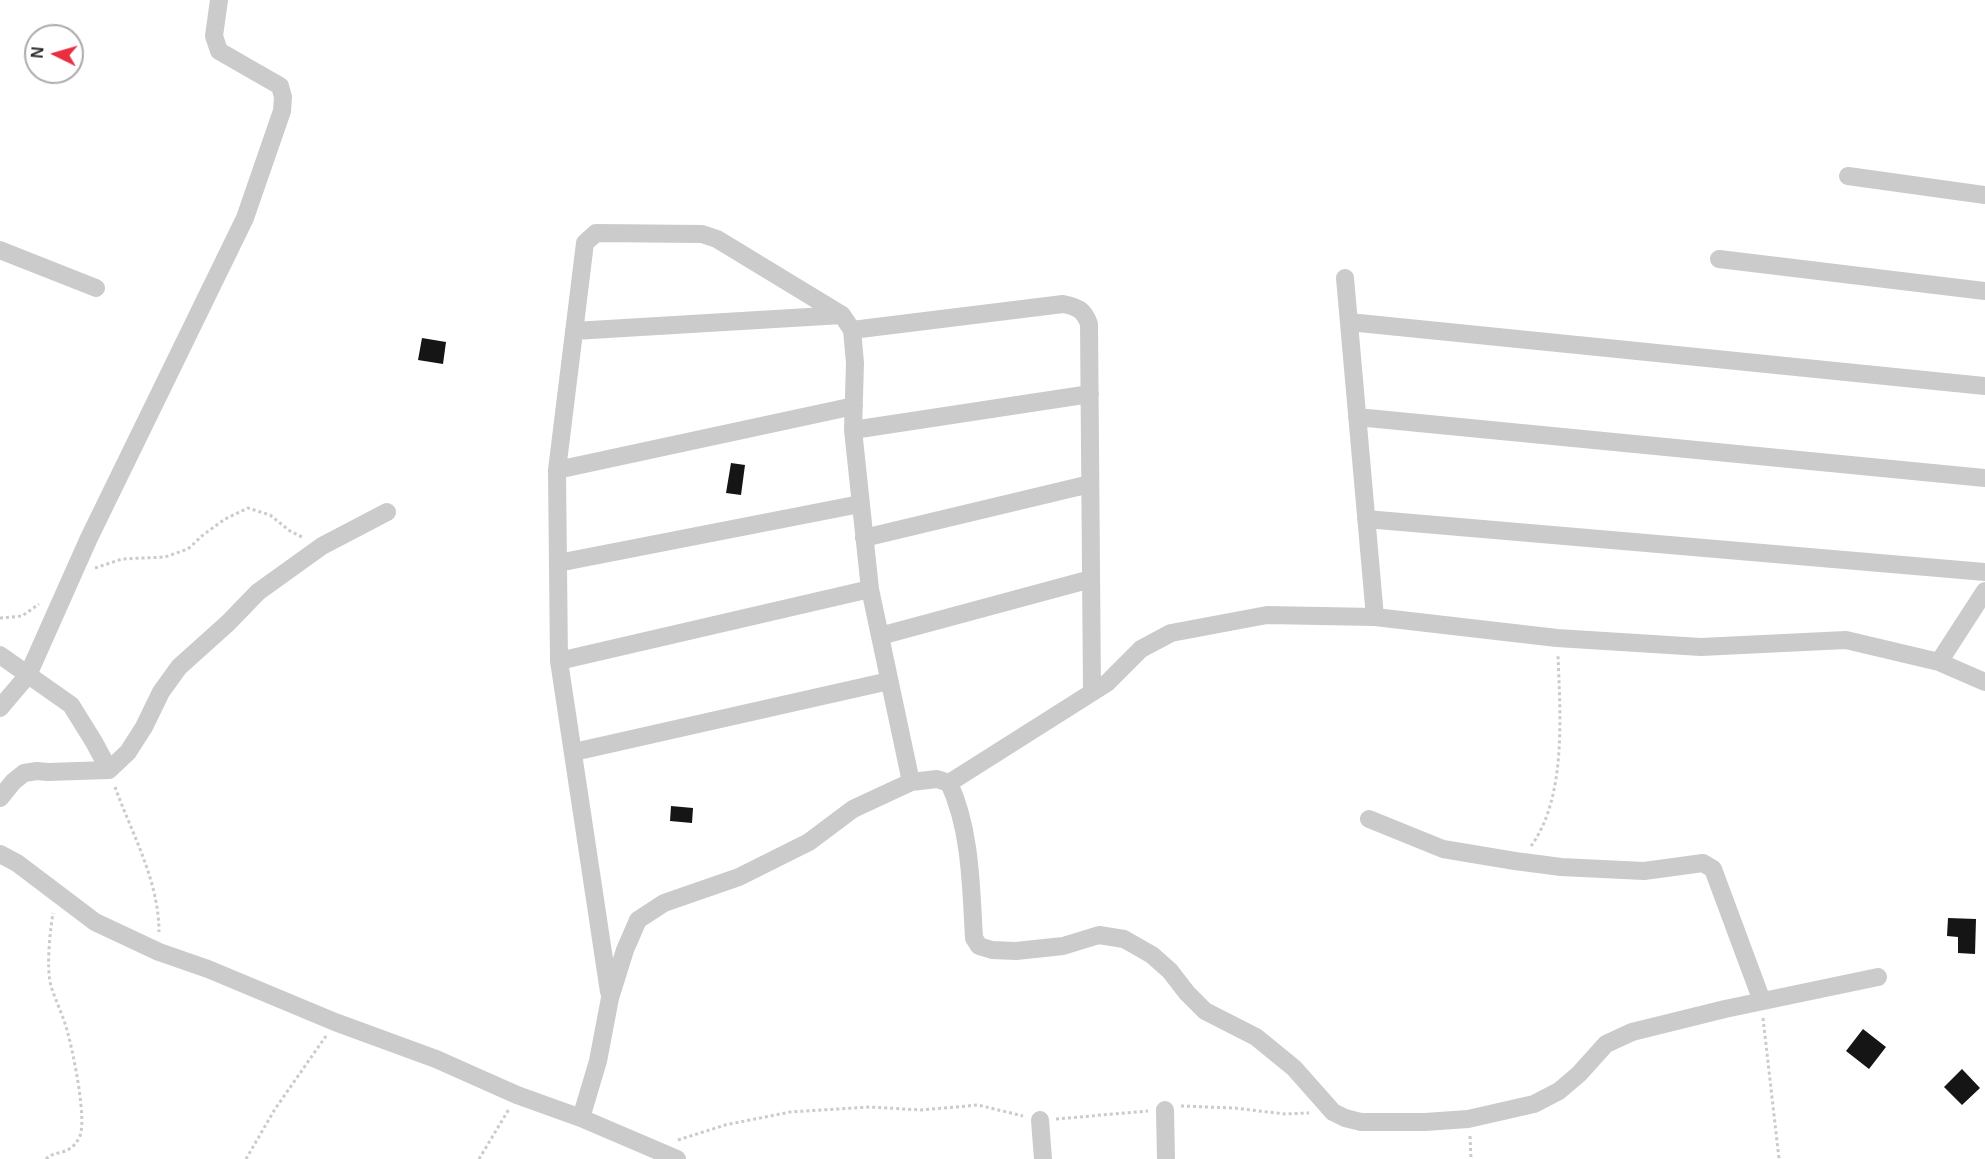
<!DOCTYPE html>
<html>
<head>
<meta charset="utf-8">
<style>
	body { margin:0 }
	#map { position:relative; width:1985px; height:1159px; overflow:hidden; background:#fff; font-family:Helvetica,sans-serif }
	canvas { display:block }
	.north { position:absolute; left:24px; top:24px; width:60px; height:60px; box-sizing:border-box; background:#fff; border:2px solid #ababab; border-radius:50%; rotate:275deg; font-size:16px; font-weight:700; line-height:24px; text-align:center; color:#2e2e2e }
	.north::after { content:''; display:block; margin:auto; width:21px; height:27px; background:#e82e40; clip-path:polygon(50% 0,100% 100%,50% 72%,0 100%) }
</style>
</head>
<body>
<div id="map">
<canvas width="1985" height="1159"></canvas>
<div class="north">N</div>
</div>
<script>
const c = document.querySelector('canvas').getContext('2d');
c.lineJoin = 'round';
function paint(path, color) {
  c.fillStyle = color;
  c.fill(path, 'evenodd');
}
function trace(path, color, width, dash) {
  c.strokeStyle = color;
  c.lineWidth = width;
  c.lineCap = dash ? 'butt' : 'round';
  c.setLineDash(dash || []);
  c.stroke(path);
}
paint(new Path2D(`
	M422,338L446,342L443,364L418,360Z
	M731,463L745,465L741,495L726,493Z
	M671,806L693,808L692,823L670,821Z
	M1948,918L1976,919L1975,954L1958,953V937L1947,936Z
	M1863,1029L1886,1047L1869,1069L1846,1051Z
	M1962,1069L1980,1088L1962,1105L1944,1087Z`), '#151515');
trace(new Path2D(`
	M95,568L122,559L165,557L188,549L203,535L225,519L248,508L270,515L290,531L304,538
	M0,618L22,616L39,604
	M115,787C132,834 159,881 159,932
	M1531,846C1567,797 1560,713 1558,655
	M1763,1018L1779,1159
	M1181,1106L1234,1108L1285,1114L1309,1113
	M1056,1119L1148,1111
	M1470,1136L1471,1159
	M678,1140L725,1125L790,1112L870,1107L921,1110L978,1105L1023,1116
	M46,1159C56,1149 69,1157 79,1138C88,1123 73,1052 68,1034C64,1017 56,1002 51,986C46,968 50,931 53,913
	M246,1159L275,1109L326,1036
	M479,1159L509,1109`), '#cbcbcb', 3, [3, 3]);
trace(new Path2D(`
	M1848,176L1985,195
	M0,250L96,288
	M1719,259L1985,291
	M1345,278L1375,617
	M1349,322L1985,386
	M852,330L1063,304C1078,307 1084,310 1089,324L1092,692
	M574,331L842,315
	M1357,417L1985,478
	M853,430L1090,394
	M557,470L854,406
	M1366,519L1985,572
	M864,538L1090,484
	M558,563L860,504
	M880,636L1091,579
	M0,655L71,705L94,742L109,770
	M559,661L870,589
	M1939,662L1985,591
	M0,708L28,675L89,538L245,218L282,111L283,97L280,86L219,51L214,36L219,0
	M574,752L889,681
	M949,783L1107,683L1141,649L1171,633L1267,615L1375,617L1557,638L1701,647L1846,640L1939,662L1985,682
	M0,798L13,782L24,773L37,771L48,772L109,770L128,752L144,727L161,692L179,667L228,623L258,592L322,546L387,512
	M1369,819L1443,849L1515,861L1561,867L1644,871L1703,863L1713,869L1762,1001
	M0,854L17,863L95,922L159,952L208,969L335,1022L436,1059L517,1095L581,1118L677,1159
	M609,992L559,661L557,470L585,243L596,233L702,234L717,239L842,315L852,330L855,363L853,430L870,589L911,782
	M1165,1110L1166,1159
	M581,1118L598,1061L610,998L625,950L638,920L664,903L739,877L809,842L853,809L911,782L937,779L949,783C971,830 971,888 974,938L979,946L992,950L1016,951L1063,946L1099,935L1124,939L1152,955L1170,971L1187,993L1205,1011L1256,1037L1294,1068L1333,1112L1345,1118L1361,1122H1425L1468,1119L1534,1104L1559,1091L1579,1074L1606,1044L1632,1032L1725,1009L1878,977
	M1040,1120L1043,1159`), '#cbcbcb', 18);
</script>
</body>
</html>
